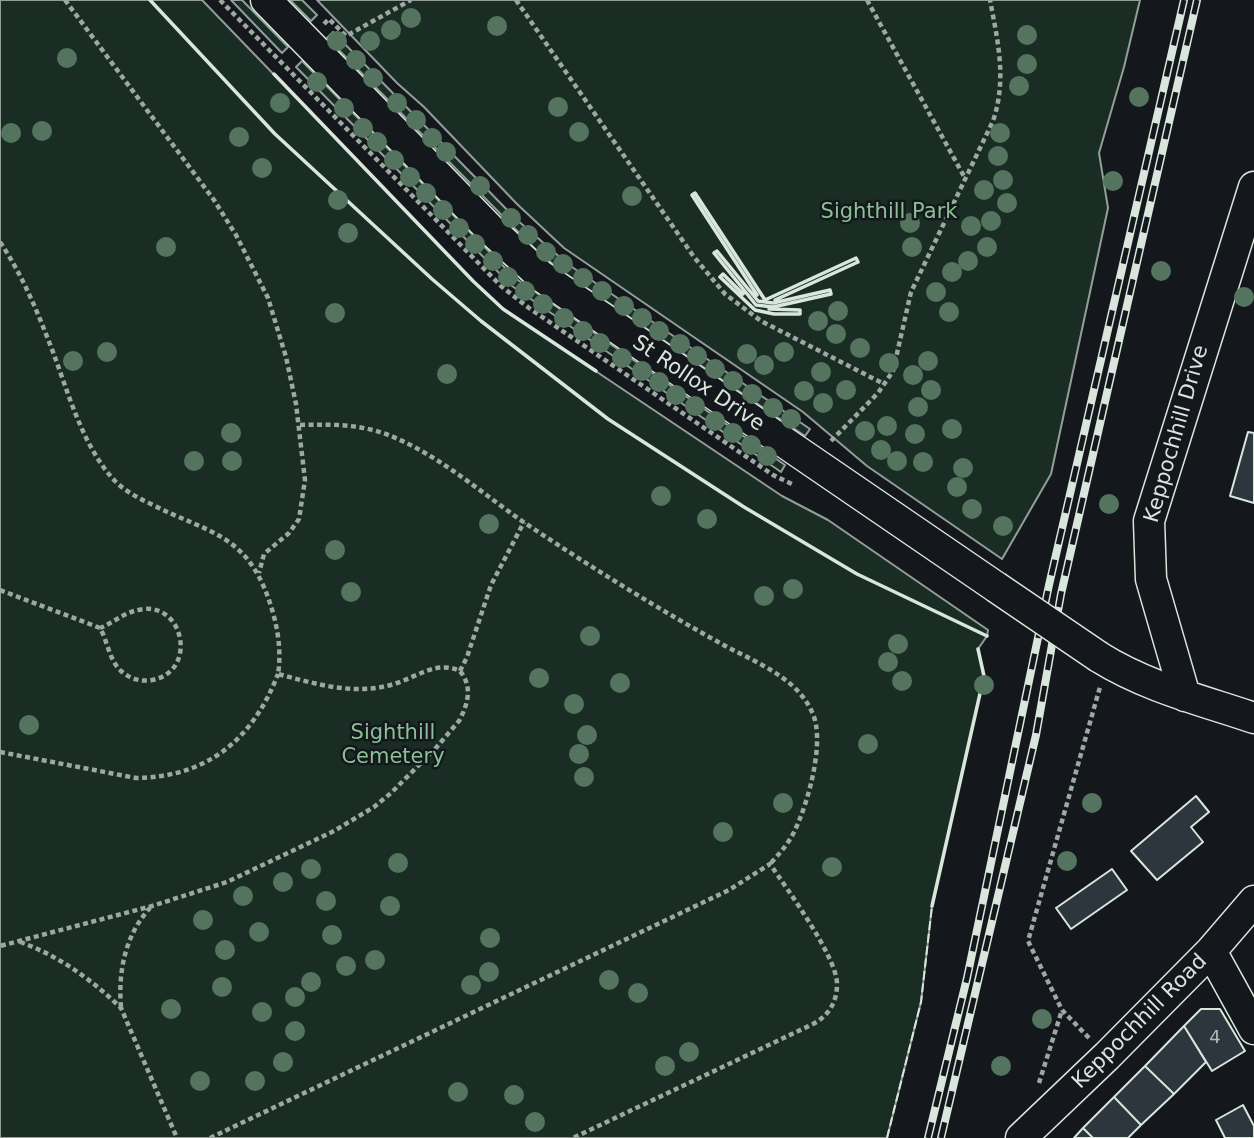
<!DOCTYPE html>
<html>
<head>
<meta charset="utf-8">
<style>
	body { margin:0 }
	canvas { display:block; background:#14181c }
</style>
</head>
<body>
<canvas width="1254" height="1138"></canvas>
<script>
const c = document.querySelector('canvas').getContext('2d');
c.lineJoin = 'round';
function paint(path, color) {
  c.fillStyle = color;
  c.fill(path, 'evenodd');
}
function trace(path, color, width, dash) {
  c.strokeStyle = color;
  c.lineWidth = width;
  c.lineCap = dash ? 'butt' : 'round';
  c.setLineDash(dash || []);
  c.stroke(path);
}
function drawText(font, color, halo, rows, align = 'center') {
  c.font = font + ' "DejaVu Sans",sans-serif';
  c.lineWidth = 5;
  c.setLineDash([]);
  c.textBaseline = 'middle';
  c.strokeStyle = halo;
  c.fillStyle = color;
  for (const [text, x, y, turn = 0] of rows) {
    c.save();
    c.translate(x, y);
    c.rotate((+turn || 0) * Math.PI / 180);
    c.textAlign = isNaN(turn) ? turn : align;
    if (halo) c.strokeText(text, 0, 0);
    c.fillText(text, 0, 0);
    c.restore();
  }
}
const green = new Path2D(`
	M0,0H202L473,281L503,309L782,496L828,520L988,630L987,636L978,649L984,676L932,906L921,1002L887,1138H0Z
	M231,0H242L288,47L282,53Z
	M290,0H302L317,15L311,21Z
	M317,0H1140L1124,67L1099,153L1108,208L1051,474L1002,559L867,466L803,412L564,248L517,204L424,107L397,83Z
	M333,32L517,220L569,265L810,429L805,436L563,272L539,253L327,38Z
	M302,61L515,278L785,465L781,472L512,286L296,67Z`);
paint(green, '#1a2d24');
trace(green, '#939e99', 2);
const building = new Path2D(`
	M1248,432L1254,433V503L1230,496Z
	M1196,796L1209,812L1191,827L1203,842L1157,880L1131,851Z
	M1112,869L1127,890L1071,929L1056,908Z
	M1201,1009H1220L1245,1051L1212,1071L1184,1026Z
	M1184,1026L1206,1062L1174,1094L1145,1066Z
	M1145,1066L1174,1094L1141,1125L1114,1097Z
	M1114,1097L1141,1125L1128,1138H1093L1083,1128Z
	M1243,1105L1254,1126V1138H1225L1216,1120Z
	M1083,1128L1093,1138H1074Z`);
paint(building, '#2c363c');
trace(building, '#d8e6dc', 2);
const minor = new Path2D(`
	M266,0L490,229L541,276L996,587
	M1099,657C1147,687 1201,700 1254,718
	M1185,696L1151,579L1149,521L1254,187
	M1211,951L1254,1029
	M1021,1138L1107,1056L1211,951L1254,901`);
trace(minor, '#d8e6dc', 33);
trace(new Path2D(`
	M65,0L214,200L236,235L268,298L286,357L296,404L305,480L299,519L289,533L264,554L259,573
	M220,0L501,286L529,308L773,475L794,485
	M516,0L694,257L725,294L761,321L884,384
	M867,0L966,180
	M324,24L329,19L346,36L411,0
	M0,242C23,276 38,313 53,352C69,395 83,447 115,481C125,491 138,498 151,504C207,533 245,532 269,600C277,623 282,650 278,674C316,684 355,696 394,684C417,677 437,660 460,671C473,687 468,704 459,721L435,749L391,793L374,807L334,831L227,882L152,906L0,946
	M300,425C334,424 366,424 398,439C443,459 482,493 522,521C586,564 653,606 720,643C752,661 796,676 812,712C826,740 808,803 795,830C789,843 780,853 770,864
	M831,441L878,393L893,371L911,292L993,121C1007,80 998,42 990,0
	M0,590L100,628C108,642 109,660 121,671C130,679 141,682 152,680C197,672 185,605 144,609C125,611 115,622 100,628
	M460,671L467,657L491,585L524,522
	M0,752L136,778C208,777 253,739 278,674
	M20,942C59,956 91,979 121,1008L177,1138
	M121,1007C118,972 125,935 150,908
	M1089,1038L1062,1010L1028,941L1100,687
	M1039,1083L1062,1010
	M210,1138L729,890L770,864C787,889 837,957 837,984C837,1003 828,1016 813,1024L573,1138`), '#9da8a2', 4.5, [5, 3.5]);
trace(minor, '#14181c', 30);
const rail = new Path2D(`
	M928,1138L967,978L1049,585L1184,0
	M941,1138L1036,735L1061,594L1197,0`);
trace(rail, '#d8e6dc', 8);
trace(rail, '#14181c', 5, [16]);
const minorBridge = new Path2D(`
	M996,587L1099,657`);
trace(minorBridge, '#d8e6dc', 33, []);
trace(minorBridge, '#14181c', 30);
trace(new Path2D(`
	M887,1138L921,1002L932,906`), '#d8e6dc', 2, [9, 3.5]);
trace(new Path2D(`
	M150,0L275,134L432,279L481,321L608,419L744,507L857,574L987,636
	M274,74L473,281L503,309L596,371
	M692,195L695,193L765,300L856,258L858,262
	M692,195L757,295
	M714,253L717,251L758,301L773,303L830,290L831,294
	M714,253L756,305L773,307L831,294
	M720,277L723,274L743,294
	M720,277L755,310L774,314H800
	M775,300L858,262
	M769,309L800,310V314
	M932,906L984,676L978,649`), '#d8e6dc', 3.5);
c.fillStyle = '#55745f';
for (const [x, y] of [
	[411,18],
	[497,26],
	[391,30],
	[1027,35],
	[337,41],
	[370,41],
	[67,58],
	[356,60],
	[1027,64],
	[373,78],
	[317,82],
	[1019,86],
	[1139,97],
	[280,103],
	[397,103],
	[558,107],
	[344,108],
	[416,120],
	[363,128],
	[42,131],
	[579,132],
	[11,133],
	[1000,133],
	[239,137],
	[432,138],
	[377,142],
	[446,152],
	[998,156],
	[394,160],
	[262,168],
	[410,177],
	[1003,180],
	[1113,181],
	[480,186],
	[984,190],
	[426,193],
	[632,196],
	[338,200],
	[1007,203],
	[443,210],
	[511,218],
	[991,221],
	[910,223],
	[971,226],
	[459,228],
	[348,233],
	[528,235],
	[475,244],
	[166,247],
	[912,247],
	[987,247],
	[546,252],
	[493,261],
	[968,261],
	[563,264],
	[1161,271],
	[952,272],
	[508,277],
	[583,278],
	[525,291],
	[602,291],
	[936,292],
	[1244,297],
	[543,304],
	[624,306],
	[838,311],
	[949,312],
	[335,313],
	[564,318],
	[642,318],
	[818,321],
	[583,331],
	[659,331],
	[836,334],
	[600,343],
	[680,344],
	[860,348],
	[107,352],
	[784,352],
	[747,354],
	[697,356],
	[622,358],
	[73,361],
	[928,361],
	[889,363],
	[764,365],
	[715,369],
	[642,371],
	[821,372],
	[447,374],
	[913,375],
	[733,381],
	[659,382],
	[846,390],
	[931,390],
	[804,391],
	[752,394],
	[676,395],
	[823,403],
	[695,406],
	[918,407],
	[773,408],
	[791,419],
	[715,421],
	[887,426],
	[952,429],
	[865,431],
	[231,433],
	[733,433],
	[915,434],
	[751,445],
	[881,450],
	[767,456],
	[194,461],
	[232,461],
	[897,461],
	[923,462],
	[963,468],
	[957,487],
	[661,496],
	[1109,504],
	[972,509],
	[707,519],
	[489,524],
	[1003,526],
	[335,550],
	[793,589],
	[351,592],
	[764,596],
	[590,636],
	[898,644],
	[888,662],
	[539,678],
	[902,681],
	[620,683],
	[984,685],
	[574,704],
	[29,725],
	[587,735],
	[868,744],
	[579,754],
	[584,777],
	[783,803],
	[1092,803],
	[723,832],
	[1067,861],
	[398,863],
	[832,867],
	[311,869],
	[283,882],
	[243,896],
	[326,901],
	[390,906],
	[203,920],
	[259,932],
	[332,935],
	[490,938],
	[225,950],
	[375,960],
	[346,966],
	[489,972],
	[609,980],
	[311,982],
	[471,985],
	[222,987],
	[638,993],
	[295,997],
	[171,1009],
	[262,1012],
	[1042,1019],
	[295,1031],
	[689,1052],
	[283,1062],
	[665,1066],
	[1001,1066],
	[200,1081],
	[255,1081],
	[458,1092],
	[514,1095],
	[535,1122]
]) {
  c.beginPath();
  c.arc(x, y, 10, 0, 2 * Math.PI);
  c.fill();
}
drawText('18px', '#adbab4', null, [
	["4",1215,1038]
]);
drawText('21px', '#8ac095', '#14181c', [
	["Sighthill Park",889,213],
	["Sighthill",393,734],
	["Cemetery",393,758]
]);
drawText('21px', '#d8e6dc', '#14181c', [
	["St Rollox Drive",698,384,34],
	["Keppochhill Drive",1177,434,-74],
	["Keppochhill Road",1140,1022,-45]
]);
</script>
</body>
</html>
